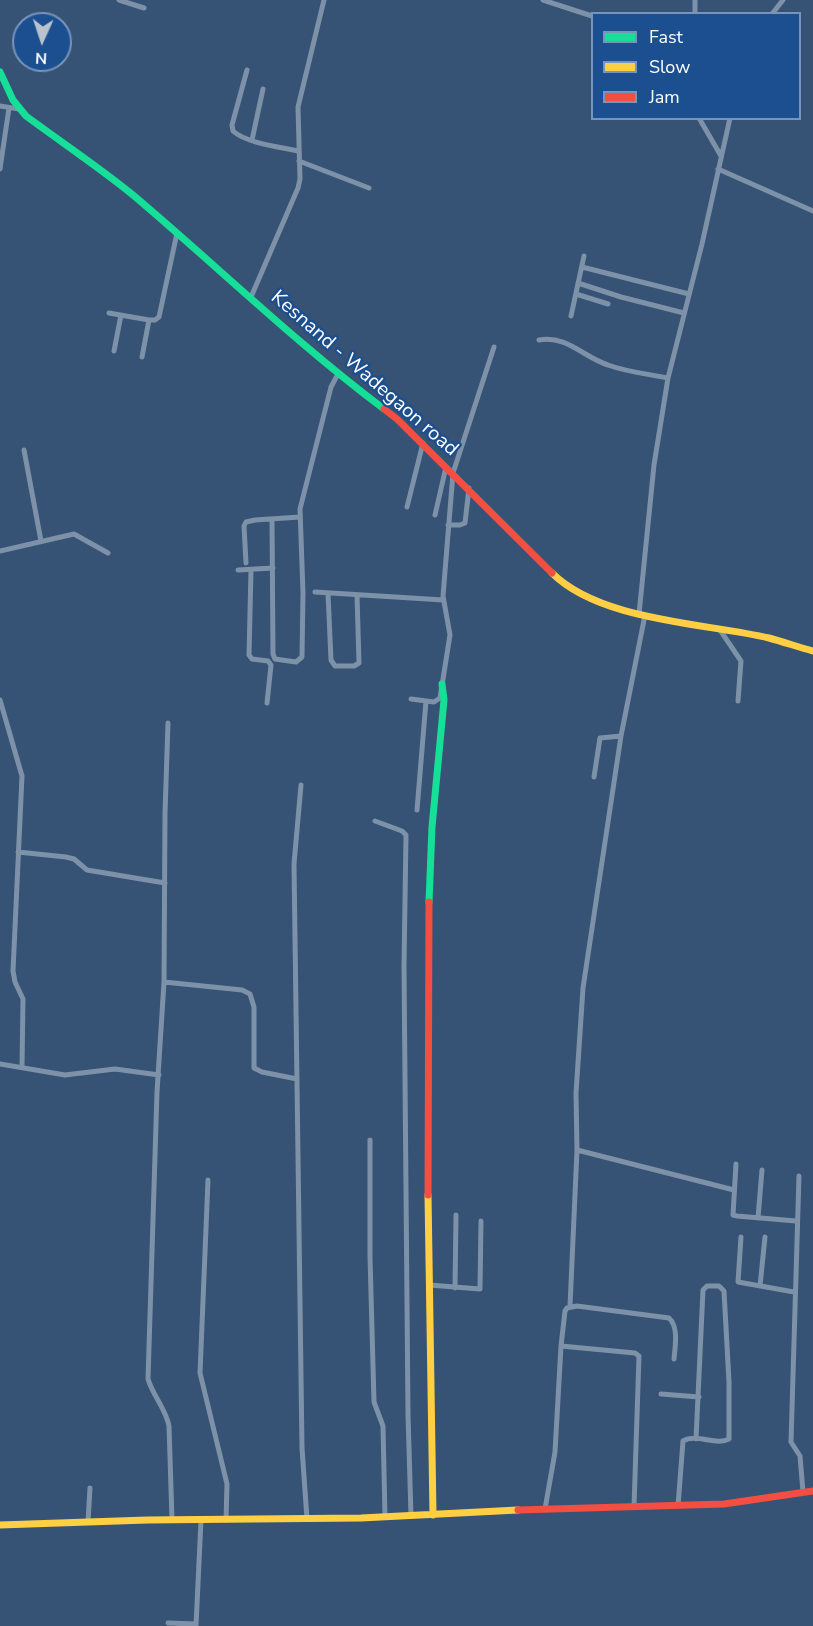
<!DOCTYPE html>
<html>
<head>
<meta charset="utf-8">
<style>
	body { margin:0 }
	#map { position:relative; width:813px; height:1626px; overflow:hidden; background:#365274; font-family:"Nunito Sans",sans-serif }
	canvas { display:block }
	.legend { position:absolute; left:591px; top:12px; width:210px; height:108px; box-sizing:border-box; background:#1b4f8f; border:2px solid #7695bc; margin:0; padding:8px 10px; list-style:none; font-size:18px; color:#fff }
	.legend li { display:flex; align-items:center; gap:12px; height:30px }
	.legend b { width:30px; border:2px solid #7695bc }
	.north { position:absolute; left:12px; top:12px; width:60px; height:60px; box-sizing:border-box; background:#1b4f8f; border:2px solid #7695bc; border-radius:50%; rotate:183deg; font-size:16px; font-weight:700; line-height:24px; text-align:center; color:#fff }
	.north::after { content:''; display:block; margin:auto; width:21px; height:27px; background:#b9c2ce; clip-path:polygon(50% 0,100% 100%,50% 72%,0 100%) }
</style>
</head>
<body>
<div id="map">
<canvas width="813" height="1626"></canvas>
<ul class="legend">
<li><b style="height:8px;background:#16e098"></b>Fast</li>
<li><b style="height:8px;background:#ffcf43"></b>Slow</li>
<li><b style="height:8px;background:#f24e42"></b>Jam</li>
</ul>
<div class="north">N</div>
</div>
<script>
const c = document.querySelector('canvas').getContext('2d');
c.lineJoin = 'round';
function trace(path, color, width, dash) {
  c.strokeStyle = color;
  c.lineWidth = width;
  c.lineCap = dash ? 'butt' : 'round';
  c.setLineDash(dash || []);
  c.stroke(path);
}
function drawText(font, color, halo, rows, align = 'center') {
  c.font = font + ' "Nunito Sans",sans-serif';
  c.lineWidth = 4.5;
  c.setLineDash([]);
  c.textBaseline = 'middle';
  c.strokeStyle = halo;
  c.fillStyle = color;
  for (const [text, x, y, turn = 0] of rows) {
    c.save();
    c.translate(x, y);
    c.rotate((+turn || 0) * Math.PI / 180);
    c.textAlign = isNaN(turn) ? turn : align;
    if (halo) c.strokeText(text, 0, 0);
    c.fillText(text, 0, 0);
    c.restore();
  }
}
trace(new Path2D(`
	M119,0L144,8
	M543,0L592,16
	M695,14V0
	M772,14L783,0
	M247,70L232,125L233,131C246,143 280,147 298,151
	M0,106L19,109
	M699,118L721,156
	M252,140L263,89
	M299,161L369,188
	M0,169L9,108
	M718,169L813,211
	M582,267L689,294
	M578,283L621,297L684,313
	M576,294L608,304
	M251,297L298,188L300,179L298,107L324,0
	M109,313L149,320H155L159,317L177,233
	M571,316L584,256
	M539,340C567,335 583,357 608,365C627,372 648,374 668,378
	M114,351L121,315
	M142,357L149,320
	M24,450L41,541
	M407,507L423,443
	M435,515L446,467
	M272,519L273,654L275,659L296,662L302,657L303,593L300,509L331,387L338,374
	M448,525H460L465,523L469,488
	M0,551L74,534L108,553
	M246,563L244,526L246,522L255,520L300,517
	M238,570L273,568
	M251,570L249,655L252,659L268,661L271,665L267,703
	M315,592L443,600
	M328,593L331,660L335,666H354L359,663L357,595
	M639,614L654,465L668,378L702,244L730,118
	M720,630L741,661L738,701
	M411,699L434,702L440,698L450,635L443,596L453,473L494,347
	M0,700L22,776L13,971L15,982L23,999L22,1067
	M168,723L165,813L164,982L157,1092L148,1379C153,1396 166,1409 169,1426L172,1520
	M594,777L600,738L621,736
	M301,785L294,864L302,1448L307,1519
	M417,810L426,701
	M375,821L402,831L406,835L404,966L408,1414L411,1516
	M18,852L66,857L74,859L87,870L165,883
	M164,982L242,990L250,994L254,1007V1068L262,1072L297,1079
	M0,1064L65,1075L115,1069L159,1075
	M370,1140V1257L374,1402L383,1426L385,1517
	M577,1150L734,1190
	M736,1164L733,1215L737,1216L796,1221
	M799,1176L791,1442L800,1456L803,1492
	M208,1180L200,1373L227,1484L226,1520
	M758,1218L762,1170
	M741,1237L738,1282L794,1292
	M429,1285L480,1289L481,1221
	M760,1286L765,1237
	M455,1288L456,1215
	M570,1306L577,1150L576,1093L583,988L621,736L645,615
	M561,1346L635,1353L639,1356L634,1507
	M661,1394L699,1397
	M678,1506L683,1441C696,1433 716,1446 729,1439V1382L724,1291L719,1286H707L703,1290L696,1439
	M545,1509L555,1452L561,1346L565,1311L567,1308L577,1306L669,1318C679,1327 675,1347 674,1359
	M88,1522L90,1488
	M168,1623L196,1624
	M196,1626L201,1520`), '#7d92a8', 5);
trace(new Path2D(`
	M0,72L13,100L26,116C61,142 99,167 133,195C217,266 296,343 384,409
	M429,902L432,827L444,700L442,684`), '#16e098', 7);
trace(new Path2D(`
	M552,573C600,621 705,623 769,638C784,642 798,647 813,651
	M428,1195L433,1515
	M0,1525L147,1520L361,1518L518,1510`), '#ffcf43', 7);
trace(new Path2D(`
	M384,409L397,419L552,573
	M428,1195L429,902
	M518,1510L724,1504L813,1491`), '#f24e42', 7);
drawText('20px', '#fff', '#1b4f8f', [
	["Kesnand - Wadegaon road",364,374,41]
]);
</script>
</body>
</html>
